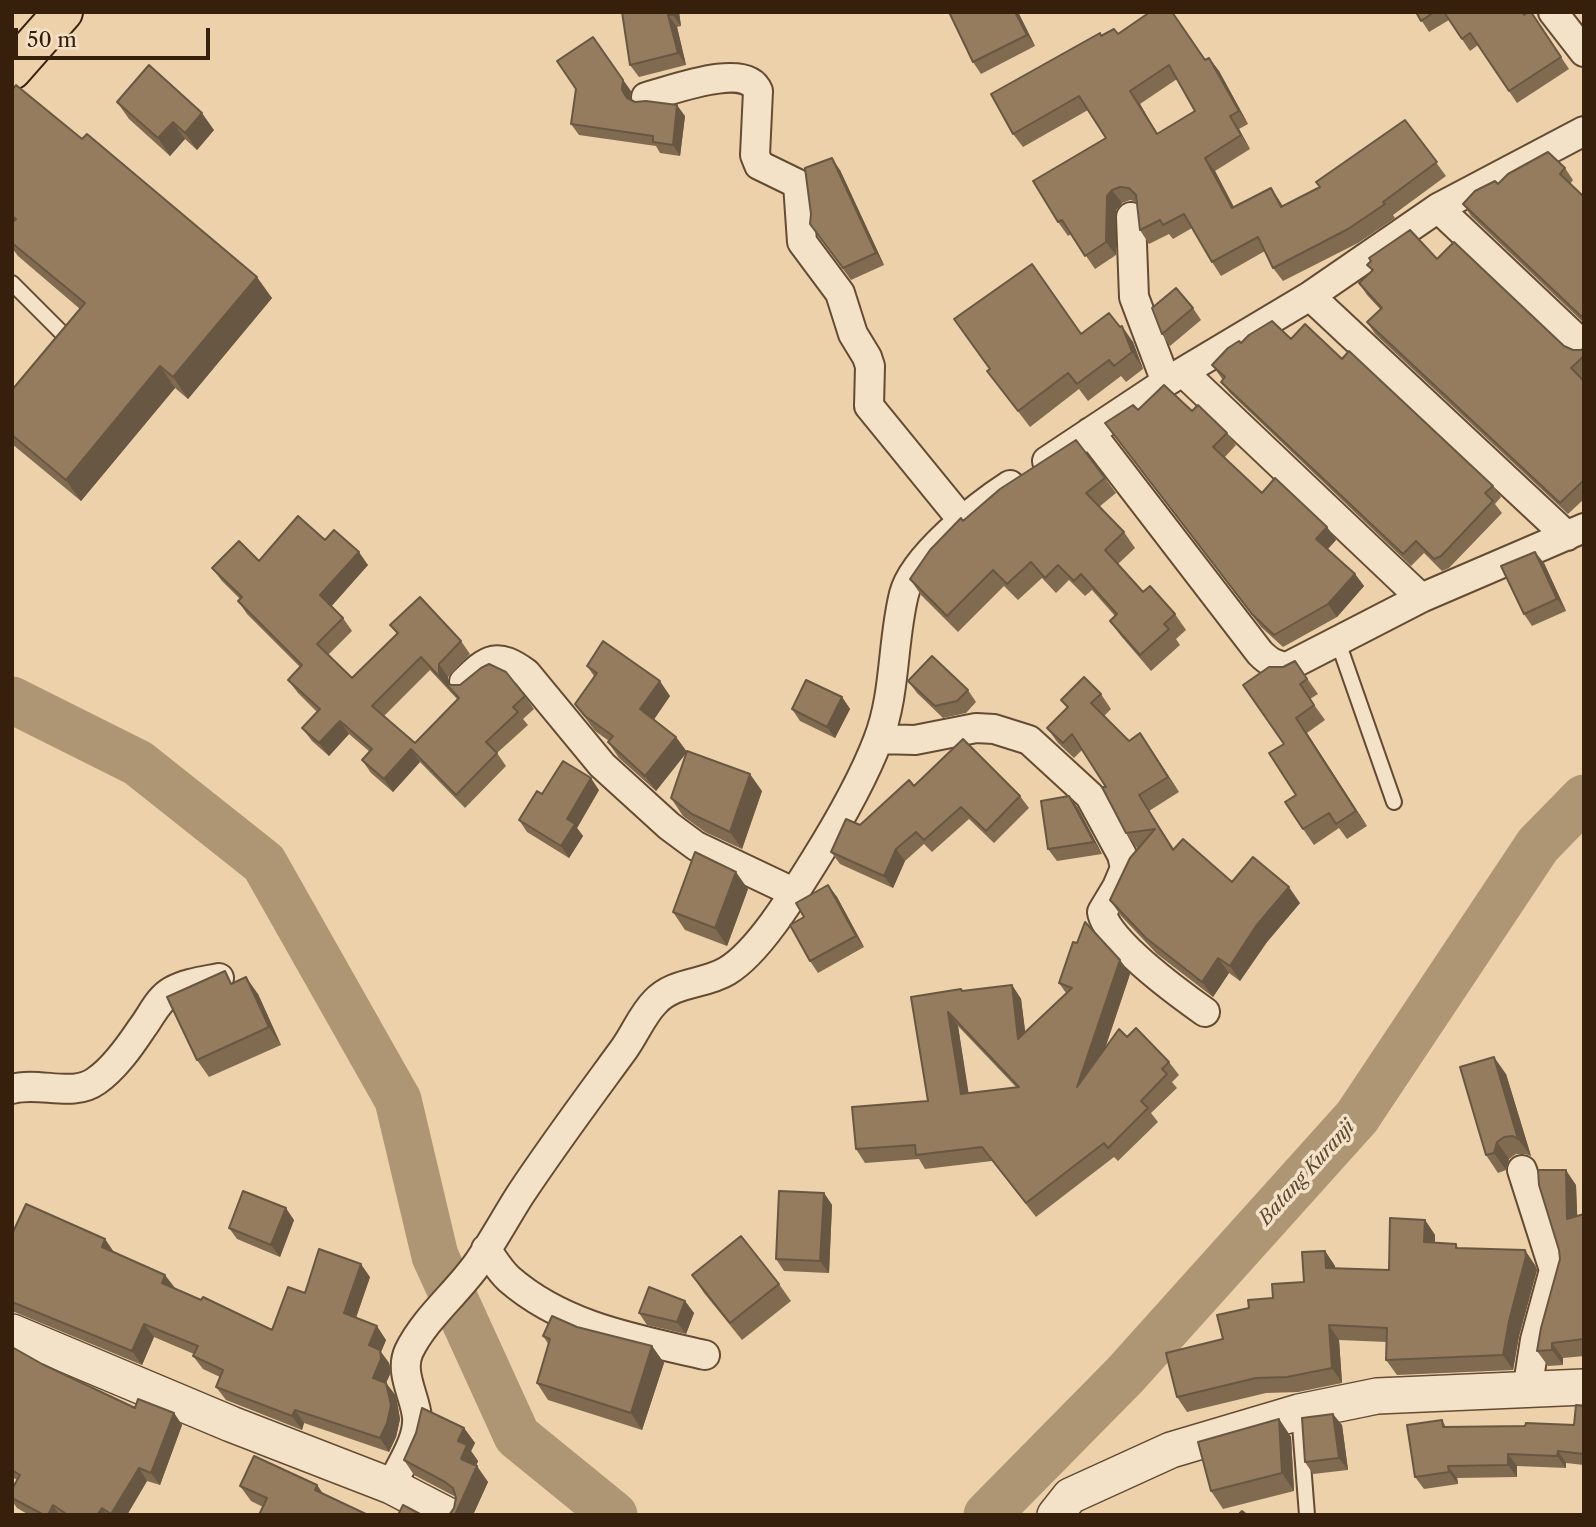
<!DOCTYPE html>
<html>
<head>
<meta charset="utf-8">
<style>
	body { margin:0 }
	#map { position:relative; width:1596px; height:1527px; overflow:hidden; background:#ecd1aa; font-family:"Libre Caslon Text",serif }
	canvas { display:block }
	.frame { position:absolute; inset:0; border:14px solid #36200b; pointer-events:none }
	.scale { position:absolute; left:14px; top:28px; width:196px; height:32px; box-sizing:border-box; border:4px solid #36200b; border-top:0; padding-left:9px; font-size:21px; line-height:24px; white-space:nowrap; color:#36200b; -webkit-text-stroke:5px #f3e1c8; paint-order:stroke }
</style>
</head>
<body>
<div id="map">
<canvas width="1596" height="1527"></canvas>
<div class="frame"></div>
<div class="scale">50 m</div>
</div>
<script>
const c = document.querySelector('canvas').getContext('2d');
c.lineJoin = 'round';
function trace(path, color, width, dash) {
  c.strokeStyle = color;
  c.lineWidth = width;
  c.lineCap = dash ? 'butt' : 'round';
  c.setLineDash(dash || []);
  c.stroke(path);
}
function paint(path, color) {
  c.fillStyle = color;
  c.fill(path, 'evenodd');
}
function drawText(font, color, halo, rows, align = 'center') {
  c.font = font + ' "Libre Caslon Text",serif';
  c.lineWidth = 7;
  c.setLineDash([]);
  c.textBaseline = 'middle';
  c.strokeStyle = halo;
  c.fillStyle = color;
  for (const [text, x, y, turn = 0] of rows) {
    c.save();
    c.translate(x, y);
    c.rotate((+turn || 0) * Math.PI / 180);
    c.textAlign = isNaN(turn) ? turn : align;
    if (halo) c.strokeText(text, 0, 0);
    c.fillText(text, 0, 0);
    c.restore();
  }
}
trace(new Path2D(`
	M12,700L138,763L264,863L398,1100L435,1256L517,1436L614,1515
	M987,1515L1125,1375L1357,1117L1538,845L1584,798`), '#ae9574', 47);
const service = new Path2D(`
	M12,283L65,336
	M1338,642L1394,802
	M1299,1412L1307,1515`);
const minor = new Path2D(`
	M1553,12L1584,52
	M646,97C670,91 746,61 758,91L755,155L759,165L798,184L802,242L840,293L853,334L867,357L870,366L869,406L962,520
	M1438,208L1584,346
	M1131,217L1134,297L1166,382
	M1310,296L1567,536
	M1184,373L1421,598
	M1090,432L1260,653C1269,662 1275,665 1287,667L1421,598L1584,528
	M1047,461L1166,382L1310,296L1438,208L1584,131
	M464,682C488,658 497,652 526,673L602,765L669,826L696,846L795,893
	M879,739L915,740L976,728L994,729L1029,740L1090,796L1122,855L1125,868L1117,887L1102,912C1105,940 1181,995 1205,1012
	M12,1089C39,1081 73,1098 96,1081C114,1069 130,1046 142,1028C152,1015 158,999 172,991C186,983 204,981 219,978
	M1522,1170L1554,1270L1535,1340L1527,1391
	M486,1249C493,1259 500,1271 509,1279C564,1327 636,1339 705,1355
	M391,1486C400,1466 419,1440 417,1417C415,1396 399,1372 409,1351C425,1318 457,1293 478,1263C493,1241 506,1217 520,1195C553,1145 589,1097 624,1049C635,1034 642,1015 655,1002C674,981 704,985 727,971C759,952 795,892 815,860C838,823 862,782 878,740C896,694 892,642 904,594C913,557 979,505 1010,485`);
const tertiary = new Path2D(`
	M12,1332L231,1424L391,1486L447,1515
	M1055,1515L1070,1496L1171,1450L1299,1412L1377,1396L1584,1387`);
const trunk = new Path2D(`
	M12,70L63,12`);
trace(service, '#644c33', 18);
trace(minor, '#644c33', 32);
trace(tertiary, '#644c33', 38);
trace(trunk, '#36200b', 42);
trace(service, '#f3e1c8', 14);
trace(minor, '#f3e1c8', 28);
trace(tertiary, '#f3e1c8', 35);
trace(trunk, '#ecd1aa', 38);
paint(new Path2D(`
	M622,12H679L681,26L677,27L686,65L639,77L630,65Z
	M1018,12L1035,46L981,74L973,62Z
	M1416,12H1523L1524,14L1531,12L1569,69L1517,103L1478,45L1470,51L1449,20L1429,32Z
	M1118,34L1205,60L1209,58L1219,71L1248,124L1239,129L1250,149L1215,171L1234,207L1271,188L1283,206L1320,187L1405,120L1446,176L1393,215L1395,218L1358,243L1283,281L1273,268L1265,251L1221,276L1212,262L1192,228L1173,239L1169,234L1149,244L1140,230L1137,202L1130,200L1122,203L1116,210V255L1095,269L1071,234L1068,236L1058,222L1106,138L1088,110L1023,147L1013,134L1102,36ZM1177,79L1195,111L1157,134L1140,104Z
	M12,90L272,298L188,399L175,388L81,501L12,444V390L80,309L18,256L12,248Z
	M631,91L630,100L635,102L685,116L680,156L660,153L656,146L579,135L571,124Z
	M117,102L214,130L197,150L185,139L170,156L129,119Z
	M1565,168L1573,180L1570,184L1584,197V323L1471,216L1463,204L1498,184Z
	M840,170L884,265L851,280L810,224Z
	M1437,259L1564,346L1573,350H1581L1584,348V376L1581,378L1584,381V499L1568,514L1375,334L1367,322L1380,309L1367,295L1359,283L1372,271L1367,265Z
	M1193,308L1201,320L1170,346L1162,334Z
	M1120,327L1133,342L1143,369L1126,382L1121,376L1088,401L1079,389L1030,427L987,371L1081,334Z
	M1291,339L1342,359L1493,486L1501,497L1495,504L1502,513L1449,568L1442,571L1424,553L1411,566L1230,393L1221,382L1223,380L1212,365L1241,343Z
	M1138,410L1192,411L1227,433L1236,445L1224,458L1262,493L1327,527L1336,540L1328,549L1355,574L1364,586L1337,617L1283,647L1261,627L1105,423Z
	M1105,478L1116,493L1099,507L1124,532L1135,548L1118,564L1143,592L1175,614L1186,630L1176,639L1180,645L1151,671L1121,636L1110,621L1115,616L1092,590L1085,596L1069,580L1056,593L1042,578L1018,600L1004,586L958,632L921,595L910,579L963,521Z
	M325,540L368,565L331,606L343,618L352,631L328,655L352,678L397,634L390,625L461,641L470,654L448,677V683L451,685L525,696L534,709L523,719L528,725L497,753L506,766L465,808L420,762L393,792L371,773L362,760L370,752L349,734L329,756L312,741L302,728L317,712L298,693L288,680L300,667L247,614L238,601L240,599L222,581L212,568L259,561ZM430,670L458,700L415,743L384,716Z
	M1544,563L1566,611L1532,626L1524,614Z
	M1295,661L1318,694L1310,699L1325,720L1307,733L1367,826L1347,839L1339,828L1314,845L1303,829L1284,744L1283,667Z
	M587,666L670,696L654,719L676,737L687,752L656,791L619,758L608,742L609,741L595,731L575,704L594,676Z
	M908,681L968,690L976,702L966,713L943,718L917,693Z
	M1101,694L1111,709L1104,716L1129,741L1151,749L1179,792L1149,811L1174,849L1232,882L1300,903L1267,942L1240,981L1229,973L1213,997L1157,954L1121,916L1110,900L1138,848H1137L1126,833L1106,787L1082,750L1074,758L1058,743L1047,728L1067,708L1061,700Z
	M842,697L850,709L835,738L800,721L792,709Z
	M914,786L1020,796L1029,808L994,843L969,819L932,852L924,844L905,861L893,888L840,864L831,852L860,825Z
	M599,790L577,828L583,836L569,858L527,832L519,820L542,794Z
	M762,791L742,849L705,832L683,816L671,798Z
	M1069,796L1078,808L1102,854L1057,861L1048,849Z
	M828,885L837,897L864,947L818,973L810,961L804,917Z
	M748,889L727,946L685,930L673,912Z
	M1120,960L1130,974L1105,1049L1127,1037L1169,1062L1179,1075L1172,1082L1177,1088L1151,1113L1158,1122L1118,1161L1114,1157L1036,1217L992,1161L925,1169L919,1159L865,1163L856,1149L928,1101L911,997L1012,985L1021,999L1025,1032L1066,993L1059,983ZM958,1026L1016,1087L968,1093Z
	M233,983L258,994L281,1045L209,1077L197,1060Z
	M1506,1074L1531,1156L1525,1154H1516L1509,1159L1506,1170L1498,1173L1486,1155Z
	M1576,1185L1577,1216L1584,1214V1356L1563,1358V1365L1548,1366L1537,1351L1560,1259L1559,1250Z
	M824,1193L832,1205L829,1273L784,1271L776,1259Z
	M294,1220L280,1257L237,1239L229,1228Z
	M1425,1220L1435,1235V1243L1456,1244L1458,1248L1535,1265L1537,1270L1519,1336L1513,1370L1397,1375L1386,1360L1387,1342L1339,1340L1342,1383L1298,1392L1266,1393L1187,1412L1177,1397L1249,1308L1273,1298L1304,1282L1325,1251L1335,1266V1268L1389,1270Z
	M12,1231L105,1239L114,1252L174,1289L272,1330L305,1293L370,1277L356,1318L386,1340L381,1352L389,1363L391,1372L386,1383L396,1396L400,1419L396,1437L389,1452L304,1423L302,1430L226,1400L216,1387L220,1377L203,1369L193,1356L194,1354L154,1337L142,1365L12,1311Z
	M692,1275L779,1284L791,1301L742,1340L704,1293Z
	M685,1301L694,1313L686,1334L647,1325L639,1313Z
	M577,1327L652,1346L664,1363L642,1430L548,1400L537,1383L549,1345L543,1336Z
	M12,1347L42,1364L135,1408L174,1413L182,1425L160,1485L147,1481L127,1515H29L17,1508L12,1501V1489L17,1480L12,1477Z
	M1584,1406V1465L1566,1463V1468L1517,1466V1477L1457,1478L1458,1484L1424,1489L1415,1477L1442,1420L1446,1427L1574,1425Z
	M1279,1419L1291,1437L1294,1491L1223,1509L1211,1491Z
	M1342,1425L1348,1470L1313,1474L1305,1462Z
	M464,1428L475,1443L471,1451L478,1461L476,1466L488,1482L473,1515H449L454,1508L456,1497L414,1475L404,1460Z
	M317,1485L323,1494L263,1507L251,1501L240,1486Z`), '#806b51');
paint(new Path2D(`
	M673,12H679L681,26L673,15Z
	M1015,12H1018L1035,46L1027,35Z
	M668,15L677,27L686,65L678,53Z
	M593,37L631,91L630,101L627,98Z
	M1209,58L1219,71L1248,124L1239,111Z
	M1130,91L1140,104L1166,148L1157,134Z
	M677,105L685,116L680,156L673,145Z
	M202,113L214,130L197,150L185,133Z
	M1230,116L1239,129L1250,149L1241,135Z
	M173,122L185,139L170,156L158,138Z
	M832,158L840,170L884,265L876,253Z
	M1205,158L1215,171L1241,221L1232,208Z
	M1271,188L1280,202L1290,221L1281,207Z
	M1112,190L1122,203L1116,210V255L1106,242L1107,196Z
	M257,277L272,298L188,399L173,377Z
	M1122,326L1133,342L1143,369L1132,352Z
	M160,366L175,388L81,501L66,480Z
	M1327,527L1336,540L1325,552L1316,539Z
	M359,552L368,565L330,608L320,595Z
	M1535,552L1544,563L1566,611L1557,599Z
	M1355,574L1364,586L1337,617L1328,604Z
	M439,664L448,677V685L445,683L439,672Z
	M660,681L670,696L651,724L640,709Z
	M842,697L850,709L835,738L827,727Z
	M1296,718L1307,733L1367,826L1356,811Z
	M340,721L349,734L329,756L319,743Z
	M1140,733L1151,749L1179,792L1168,777Z
	M676,737L687,752L656,791L645,776Z
	M411,749L420,762L393,792L384,779Z
	M750,774L762,791L742,849L730,832Z
	M591,778L599,790L577,828L583,836L569,858L561,846L567,819Z
	M1069,796L1078,808L1102,854L1094,842Z
	M896,849L905,861L893,888L884,876Z
	M736,872L748,889L727,946L715,928Z
	M828,885L837,897L864,947L856,936Z
	M1289,887L1300,903L1267,942L1240,981L1230,966L1256,926Z
	M1218,958L1229,973L1213,997L1202,982Z
	M1120,960L1130,974L1087,1101L1077,1087Z
	M246,977L258,994L281,1045L269,1027Z
	M1012,985L1021,999L1028,1053L1018,1039Z
	M948,1012L958,1026L971,1108L961,1094Z
	M1494,1057L1506,1074L1531,1156L1518,1139Z
	M1497,1142L1509,1159L1506,1170L1494,1153Z
	M1566,1170L1576,1185L1578,1234L1567,1219Z
	M824,1193L832,1205L829,1273L820,1261Z
	M286,1208L294,1220L280,1257L271,1245Z
	M1425,1220L1435,1235L1434,1257L1424,1242Z
	M105,1239L114,1253L102,1247Z
	M1525,1250L1535,1265L1537,1270L1519,1336L1513,1370L1503,1355L1509,1321Z
	M1325,1251L1335,1266L1336,1283L1326,1268Z
	M361,1264L370,1277L353,1326L344,1313Z
	M165,1275L175,1288L171,1297L162,1283Z
	M685,1301L694,1313L686,1334L677,1322Z
	M144,1324L154,1337L142,1365L132,1351Z
	M1329,1325L1339,1340L1342,1383L1332,1368Z
	M377,1326L386,1340L381,1352L389,1363L391,1372L386,1383L396,1396L400,1419L396,1437L389,1452L380,1438L369,1345Z
	M1552,1343L1563,1358V1365L1552,1350Z
	M652,1346L664,1363L642,1430L631,1413Z
	M295,1410L304,1423L302,1430L292,1416Z
	M174,1413L182,1425L160,1485L151,1473Z
	M1333,1414L1342,1425L1348,1470L1339,1458Z
	M1279,1419L1291,1437L1294,1491L1282,1473Z
	M464,1428L475,1443L471,1451L478,1461L472,1475L461,1459L458,1441Z
	M1558,1451L1566,1463V1468L1557,1456Z
	M1508,1454L1517,1466V1477L1508,1465Z
	M477,1466L488,1482L473,1515H455Z
	M1448,1466L1457,1478L1458,1484L1449,1472Z
	M139,1468L147,1481L127,1515H112L111,1514Z
	M317,1485L328,1501L315,1490Z
	M53,1505L59,1515H48Z
	M102,1508L107,1515H97Z`), '#685742');
const building = new Path2D(`
	M622,12H673V15H668L678,53L630,65Z
	M949,12H1015L1027,35L973,62Z
	M1150,12H1172L1205,60L1209,58L1239,111L1230,116L1241,135L1205,158L1232,208L1271,188L1281,207L1320,187L1316,182L1405,120L1437,162L1383,202L1385,204L1348,229L1273,268L1258,237L1212,262L1184,214L1163,225L1160,220L1140,230L1136,195L1129,188L1120,187L1112,190L1107,196L1106,242L1085,256L1062,220L1058,222L1033,181L1106,138L1079,96L1013,134L991,94L1100,33L1101,36L1114,29L1118,34ZM1169,65L1195,111L1157,134L1130,91Z
	M1416,12H1434L1421,21Z
	M1444,12H1523L1524,15L1528,12H1531L1561,57L1509,91L1470,33L1462,39Z
	M593,37L623,80L622,90L627,98L635,102L646,101L677,105L673,145L653,142V136L571,124L576,89L557,61Z
	M149,65L202,113L185,133L173,122L158,138L117,102Z
	M16,85L82,139L87,134L257,277L173,377L160,366L66,480L12,435V390L85,303L12,243V223L16,219L12,216V90Z
	M1548,152L1565,168L1560,174L1584,197V319L1463,204L1475,191L1495,181L1498,184L1508,174Z
	M832,158L876,253L843,268L810,224L811,214L805,168Z
	M1410,230L1437,259L1454,242L1564,346L1573,350H1581L1584,348V356L1571,368L1584,381V480L1560,503L1367,322L1382,308L1359,283L1373,270L1367,265L1371,261L1369,258Z
	M1032,264L1081,334L1109,313L1120,327L1122,326L1132,352L1114,366L1109,360L1077,384L1068,373L1018,411L987,371L990,369L954,319Z
	M1176,288L1193,308L1162,334L1152,308Z
	M1272,321L1291,339L1305,324L1342,359L1349,351L1493,486L1485,493L1493,501L1441,556L1434,559L1416,541L1403,554L1221,382L1225,377L1212,365L1228,348L1239,341L1241,343L1249,335Z
	M1164,385L1192,411L1198,405L1227,433L1213,447L1262,493L1275,478L1327,527L1316,539L1355,574L1328,604L1274,635L1252,614L1105,423L1133,405L1138,410Z
	M1076,440L1105,478L1086,493L1124,532L1105,550L1143,592L1150,586L1175,614L1164,624L1169,629L1140,655L1110,621L1117,614L1081,574L1074,581L1058,565L1045,578L1031,562L1007,584L993,570L947,616L910,579L930,550L961,518L963,521L1000,489Z
	M298,516L325,540L334,530L359,552L320,595L343,618L317,644L352,678L398,633L390,625L420,597L461,641L439,664V672L443,681L451,685H460L481,668L489,664L506,672L525,696L513,707L518,712L486,742L497,753L456,795L411,749L384,779L362,760L372,749L340,721L319,743L302,728L320,709L288,680L302,665L238,601L242,597L212,568L239,541L259,561ZM421,657L459,698L415,743L372,706Z
	M1535,552L1557,599L1524,614L1501,566Z
	M603,641L660,681L640,709L676,737L645,776L608,742L613,736L585,716L575,704L597,673L587,666Z
	M932,656L968,690L957,701L935,706L908,681Z
	M1295,661L1307,679L1300,684L1314,705L1296,718L1356,811L1336,824L1329,813L1303,829L1285,802L1296,795L1269,753L1284,744L1243,685L1269,667H1283Z
	M1084,677L1101,694L1091,703L1129,741L1140,733L1168,777L1139,795L1173,850L1183,839L1232,882L1253,857L1289,887L1256,926L1230,966L1218,958L1202,982L1146,938L1110,900L1130,858L1155,829L1126,833L1102,787H1106L1072,734L1063,743L1047,728L1068,707L1061,700Z
	M806,680L842,697L827,727L792,709Z
	M963,739L1020,796L986,831L961,807L924,840L916,832L896,849L884,876L831,852L846,819L860,825L909,780L914,786Z
	M687,751L750,774L730,832L692,814L671,798Z
	M563,761L591,778L567,819L575,824L561,846L519,820L537,791L542,794Z
	M1069,796L1094,842L1048,849L1041,801Z
	M695,852L736,872L715,928L673,912Z
	M828,885L856,936L810,961L790,925L804,917L796,903Z
	M1085,922L1120,960L1077,1087L1119,1029L1127,1037L1136,1028L1169,1062L1162,1069L1167,1074L1141,1101L1148,1108L1108,1148L1104,1143L1026,1203L982,1147L916,1155L915,1145L856,1149L852,1107L928,1101L911,997L961,989L962,991L1012,985L1018,1039L1072,988L1059,983L1073,942L1077,943ZM948,1012L1019,1087L961,1094Z
	M225,971L231,984L246,977L269,1027L197,1060L167,997Z
	M1494,1057L1518,1139L1513,1136L1504,1137L1497,1142L1494,1153L1486,1155L1460,1067Z
	M1538,1170H1566L1567,1219L1584,1214V1339L1552,1343V1350L1537,1351L1541,1328L1560,1259L1559,1250L1539,1185Z
	M243,1191L286,1208L271,1245L229,1228Z
	M779,1191L824,1193L820,1261L776,1259Z
	M26,1204L105,1239L102,1247L165,1275L162,1283L201,1300L203,1297L272,1330L288,1287L305,1293L319,1249L361,1264L344,1313L377,1326L369,1345L380,1350L381,1359L373,1378L386,1383L391,1405L387,1423L380,1438L295,1410L292,1416L216,1387L223,1370L193,1356L198,1346L144,1324L132,1351L12,1302V1231L13,1232Z
	M1390,1218L1425,1220L1424,1242L1456,1244V1248L1525,1250L1526,1256L1509,1321L1503,1355L1386,1360L1387,1328L1329,1325L1332,1368L1287,1377L1256,1378L1177,1397L1166,1353L1223,1339L1217,1315L1249,1308L1248,1300L1273,1298L1272,1284L1304,1282L1302,1252L1325,1251L1326,1268L1389,1270Z
	M741,1236L779,1284L730,1323L692,1275Z
	M649,1287L685,1301L677,1322L639,1313Z
	M552,1316L577,1327L652,1346L631,1413L537,1383L550,1339L543,1336Z
	M12,1347L42,1364L135,1408L138,1399L174,1413L151,1473L139,1468L111,1514L102,1508L97,1515H68L53,1505L48,1515H44L12,1498V1489L20,1475L12,1470Z
	M1576,1405L1584,1406V1454L1558,1451L1557,1456L1508,1454V1465L1448,1466L1449,1472L1415,1477L1407,1425L1442,1420L1443,1427L1525,1426L1526,1423L1574,1425Z
	M422,1408L464,1428L458,1441L467,1445L461,1459L477,1466L455,1515H449L454,1508L456,1498L453,1488L445,1482L404,1460L416,1433Z
	M1333,1414L1339,1458L1305,1462L1302,1418Z
	M1279,1419L1282,1473L1211,1491L1198,1442Z
	M254,1456L317,1485L315,1490L368,1515H259L267,1498L240,1486Z
	M403,1505L422,1515H398Z
	M1242,1511L1247,1515H1238Z`);
paint(building, '#957c5e');
trace(building, '#685742', 2);
drawText('italic 19px', '#604930', '#f3e1c8', [
	["Batang Kuranji",1307,1173,-48]
]);
</script>
</body>
</html>
